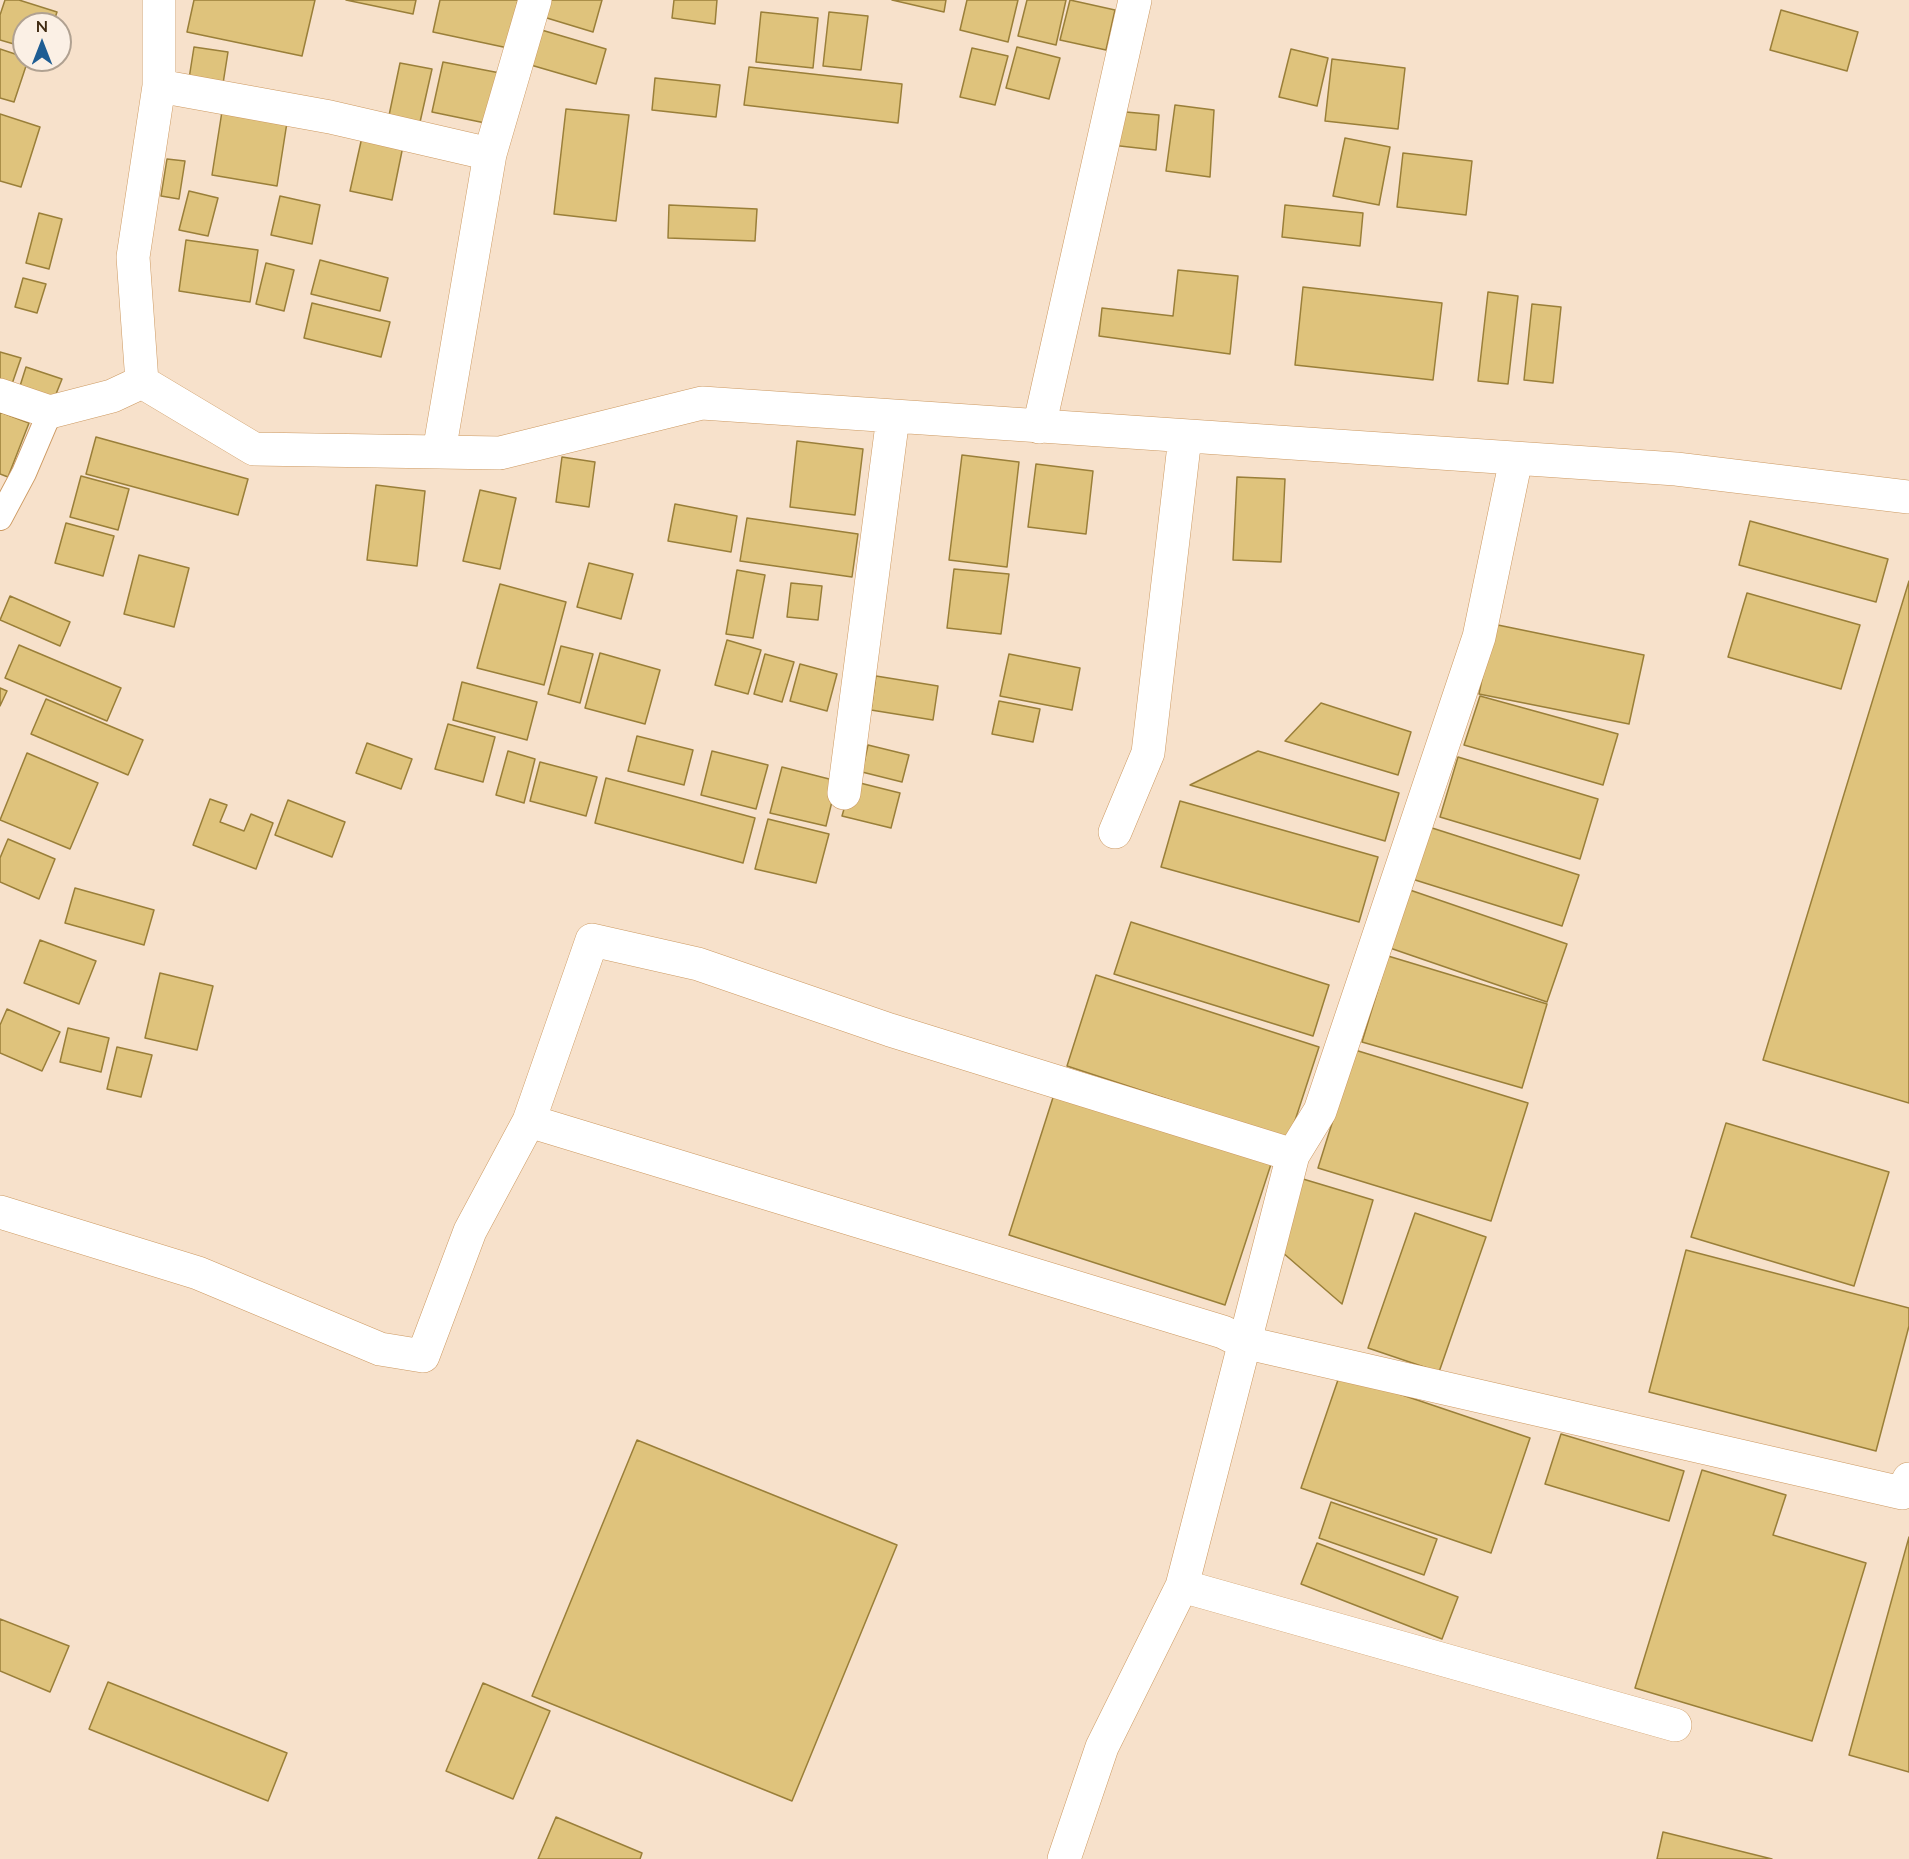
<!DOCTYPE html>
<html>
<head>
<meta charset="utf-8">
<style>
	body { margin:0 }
	#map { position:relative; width:1909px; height:1859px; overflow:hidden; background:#f7e1cb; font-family:Lato,sans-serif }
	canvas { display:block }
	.north { position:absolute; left:12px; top:12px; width:60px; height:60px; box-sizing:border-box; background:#fbf0e5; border:2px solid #b0a191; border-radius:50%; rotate:0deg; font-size:16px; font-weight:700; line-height:24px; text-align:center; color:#3f2a12 }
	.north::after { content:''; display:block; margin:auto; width:21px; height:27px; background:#1e5d93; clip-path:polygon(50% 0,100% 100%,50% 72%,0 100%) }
</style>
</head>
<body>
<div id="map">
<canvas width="1909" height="1859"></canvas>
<div class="north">N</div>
</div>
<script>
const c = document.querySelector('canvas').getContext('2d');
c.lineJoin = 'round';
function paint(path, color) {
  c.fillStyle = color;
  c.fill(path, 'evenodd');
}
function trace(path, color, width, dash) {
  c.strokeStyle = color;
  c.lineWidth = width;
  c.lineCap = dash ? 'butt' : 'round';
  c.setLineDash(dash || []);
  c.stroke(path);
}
const building = new Path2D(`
	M5,0H19L57,12L53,24H24V47L0,40V15Z
	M194,0H315L302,56L187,32Z
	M346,0H416L413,14Z
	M440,0H518L508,48L433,32Z
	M541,0H602L593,32L537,15Z
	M674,0H717L715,24L672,18Z
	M892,0H946L944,12Z
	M967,0H1018L1008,42L960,30Z
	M1027,0H1066L1056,45L1018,36Z
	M1070,0L1115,10L1106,50L1060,40Z
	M1781,10L1858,32L1847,71L1770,50Z
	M761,12L818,18L813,68L756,62Z
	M829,12L868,16L861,70L823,66Z
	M528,26L606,49L596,84L517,61Z
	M194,47L228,52L222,90L188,85Z
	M1017,47L1060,58L1049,99L1006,88Z
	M972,48L1008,56L995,105L960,97Z
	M0,49L24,57V60H28L14,102L0,98Z
	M1291,49L1328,58L1317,106L1279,97Z
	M1332,59L1405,68L1398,129L1325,121Z
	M443,62L500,73L490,124L432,112Z
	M400,63L432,69L418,131L387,125Z
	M749,67L902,84L898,123L744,105Z
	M655,78L720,85L716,117L652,110Z
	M223,105L288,116L277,186L212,175Z
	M1175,105L1214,110L1210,177L1166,171Z
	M566,109L629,115L616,221L554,214Z
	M1115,111L1159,115L1156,150L1111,145Z
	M0,114L40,127L21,187L0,181Z
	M362,137L403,146L392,200L350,191Z
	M1345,138L1390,147L1379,205L1333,196Z
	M1403,153L1472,161L1466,215L1397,207Z
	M167,159L185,161L179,199L161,196Z
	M189,191L218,198L208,236L179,230Z
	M280,196L320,205L312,244L271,235Z
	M669,205L757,209L755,241L668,238Z
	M1285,205L1363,213L1360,246L1282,237Z
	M39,213L62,219L49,269L26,263Z
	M186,240L258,250L250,302L179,291Z
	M320,260L388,278L380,311L311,294Z
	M266,263L294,270L284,311L256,304Z
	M1178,270L1238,276L1230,354L1099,336L1102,308L1173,316Z
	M23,278L46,284L37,313L15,307Z
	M1303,287L1442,303L1433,380L1295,365Z
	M1488,292L1518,296L1508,384L1478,381Z
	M312,303L390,322L381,357L304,338Z
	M1532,304L1561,307L1553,383L1524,380Z
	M0,352L21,358L12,384L0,380Z
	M26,367L62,379L54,399L20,386Z
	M0,412L29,423L8,477L0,474Z
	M96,437L248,479L238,515L86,474Z
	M797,441L863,449L855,515L790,507Z
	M962,455L1019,462L1007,567L949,560Z
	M562,457L595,462L589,507L556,502Z
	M1036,464L1093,471L1086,534L1028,527Z
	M81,476L129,489L118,530L70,517Z
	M1237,477L1285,479L1281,562L1233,560Z
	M376,485L425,491L417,566L367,560Z
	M480,490L516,498L500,569L463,561Z
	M675,504L737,516L731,552L668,541Z
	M747,518L858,534L852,577L740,561Z
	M1750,521L1888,559L1876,602L1739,565Z
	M66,523L114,536L103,576L55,563Z
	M139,555L189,568L174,627L124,614Z
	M589,563L633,574L621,619L577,607Z
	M954,569L1009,574L1001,634L947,628Z
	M737,570L765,575L753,638L726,634Z
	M1909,581V1103L1763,1060Z
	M791,583L822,586L818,620L787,617Z
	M500,584L566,602L544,685L477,668Z
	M1747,593L1860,625L1841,689L1728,657Z
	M10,596L70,622L60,646L0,620Z
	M1493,624L1644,655L1629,724L1479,694Z
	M727,640L761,650L748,694L715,685Z
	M19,645L121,688L107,721L5,678Z
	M561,646L593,654L580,703L548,694Z
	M600,653L660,670L645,724L585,708Z
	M765,654L794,662L782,702L754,694Z
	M1009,654L1080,668L1072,710L1000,696Z
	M800,664L837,674L827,711L790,701Z
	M876,676L938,686L933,720L871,710Z
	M462,682L537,702L527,740L453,720Z
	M0,688L7,691L0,706Z
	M1480,696L1618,734L1603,785L1464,745Z
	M46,699L143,740L128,775L31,734Z
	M999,701L1040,709L1033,742L992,734Z
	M1321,703L1411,732L1398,775L1285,741Z
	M448,724L495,737L483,782L435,769Z
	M637,736L693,750L684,785L628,771Z
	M367,743L412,759L401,789L356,773Z
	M868,745L909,755L902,782L862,772Z
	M508,751L535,759L524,803L496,795Z
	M712,751L768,765L756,809L701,795Z
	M1258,751L1399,793L1385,841L1190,785Z
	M27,753L98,783L70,849L0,820Z
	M1458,757L1598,799L1580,859L1440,817Z
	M540,762L597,777L586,816L530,801Z
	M782,767L837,781L826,826L770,813Z
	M606,778L755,818L743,863L595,823Z
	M852,781L900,793L891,828L842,816Z
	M210,799L227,805L220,822L244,831L251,814L273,823L256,869L193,845Z
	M288,800L345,822L332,857L275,835Z
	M1180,801L1378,857L1359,922L1161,867Z
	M768,819L829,834L816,883L755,869Z
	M1429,827L1579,875L1562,926L1412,879Z
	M8,839L55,859L39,899L0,882V858Z
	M75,888L154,910L144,945L65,923Z
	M1407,889L1567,944L1547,1002L1387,947Z
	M1131,922L1329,985L1313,1036L1114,974Z
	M40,940L96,961L79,1004L24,983Z
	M1388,956L1547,1004L1522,1088L1362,1042Z
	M160,973L213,986L197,1050L145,1038Z
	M1096,975L1319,1047L1289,1139L1067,1066Z
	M7,1009L60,1032L42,1071L0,1053V1025Z
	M68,1028L109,1038L101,1072L60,1062Z
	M117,1047L152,1055L141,1097L107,1089Z
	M1355,1050L1528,1103L1491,1221L1318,1168Z
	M1057,1085L1274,1155L1225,1305L1009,1235Z
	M1726,1123L1889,1172L1854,1286L1691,1237Z
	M1303,1179L1373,1200L1342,1304L1282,1252Z
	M1415,1213L1486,1237L1439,1372L1368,1348Z
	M1686,1250L1909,1308V1326L1876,1451L1649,1392Z
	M1340,1374L1530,1438L1491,1553L1301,1488Z
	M1561,1434L1684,1471L1669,1521L1545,1484Z
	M637,1440L897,1545L792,1801L532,1696Z
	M1702,1470L1786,1495L1773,1535L1866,1563L1812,1741L1635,1688Z
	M1331,1502L1437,1539L1424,1575L1319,1538Z
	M1909,1537V1772L1849,1755Z
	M1317,1543L1458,1597L1442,1639L1301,1584Z
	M0,1619L69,1646L50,1692L0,1671Z
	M108,1682L287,1753L268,1801L89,1729Z
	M483,1683L550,1711L513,1799L446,1771Z
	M556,1817L642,1853L640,1859H538Z
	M1663,1832L1772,1859H1657Z`);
paint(building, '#dfc37c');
trace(building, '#9a7f39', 1.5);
const lane = new Path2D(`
	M0,518L24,473L50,412`);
const street = new Path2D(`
	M159,86L330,117L490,154
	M142,382L254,449L500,453L702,403L1676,469L1909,497
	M0,395L50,412L112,396L142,382L133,257L159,86V0
	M1039,427L1135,0
	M439,452L490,154L535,0
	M844,793L893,417
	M1115,832L1148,753L1185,437
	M529,1121L1223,1332L1243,1342L1902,1493L1909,1479
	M0,1212L198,1273L380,1349L423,1356L470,1231L529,1121L592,940L698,964L890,1030L1293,1155
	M1182,1586L1675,1725
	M1064,1859L1102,1747L1182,1586L1293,1155L1320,1111L1479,637L1516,459`);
trace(lane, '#cc9961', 26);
trace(street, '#cc9961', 34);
trace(lane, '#fff', 24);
trace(street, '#fff', 33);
</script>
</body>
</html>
